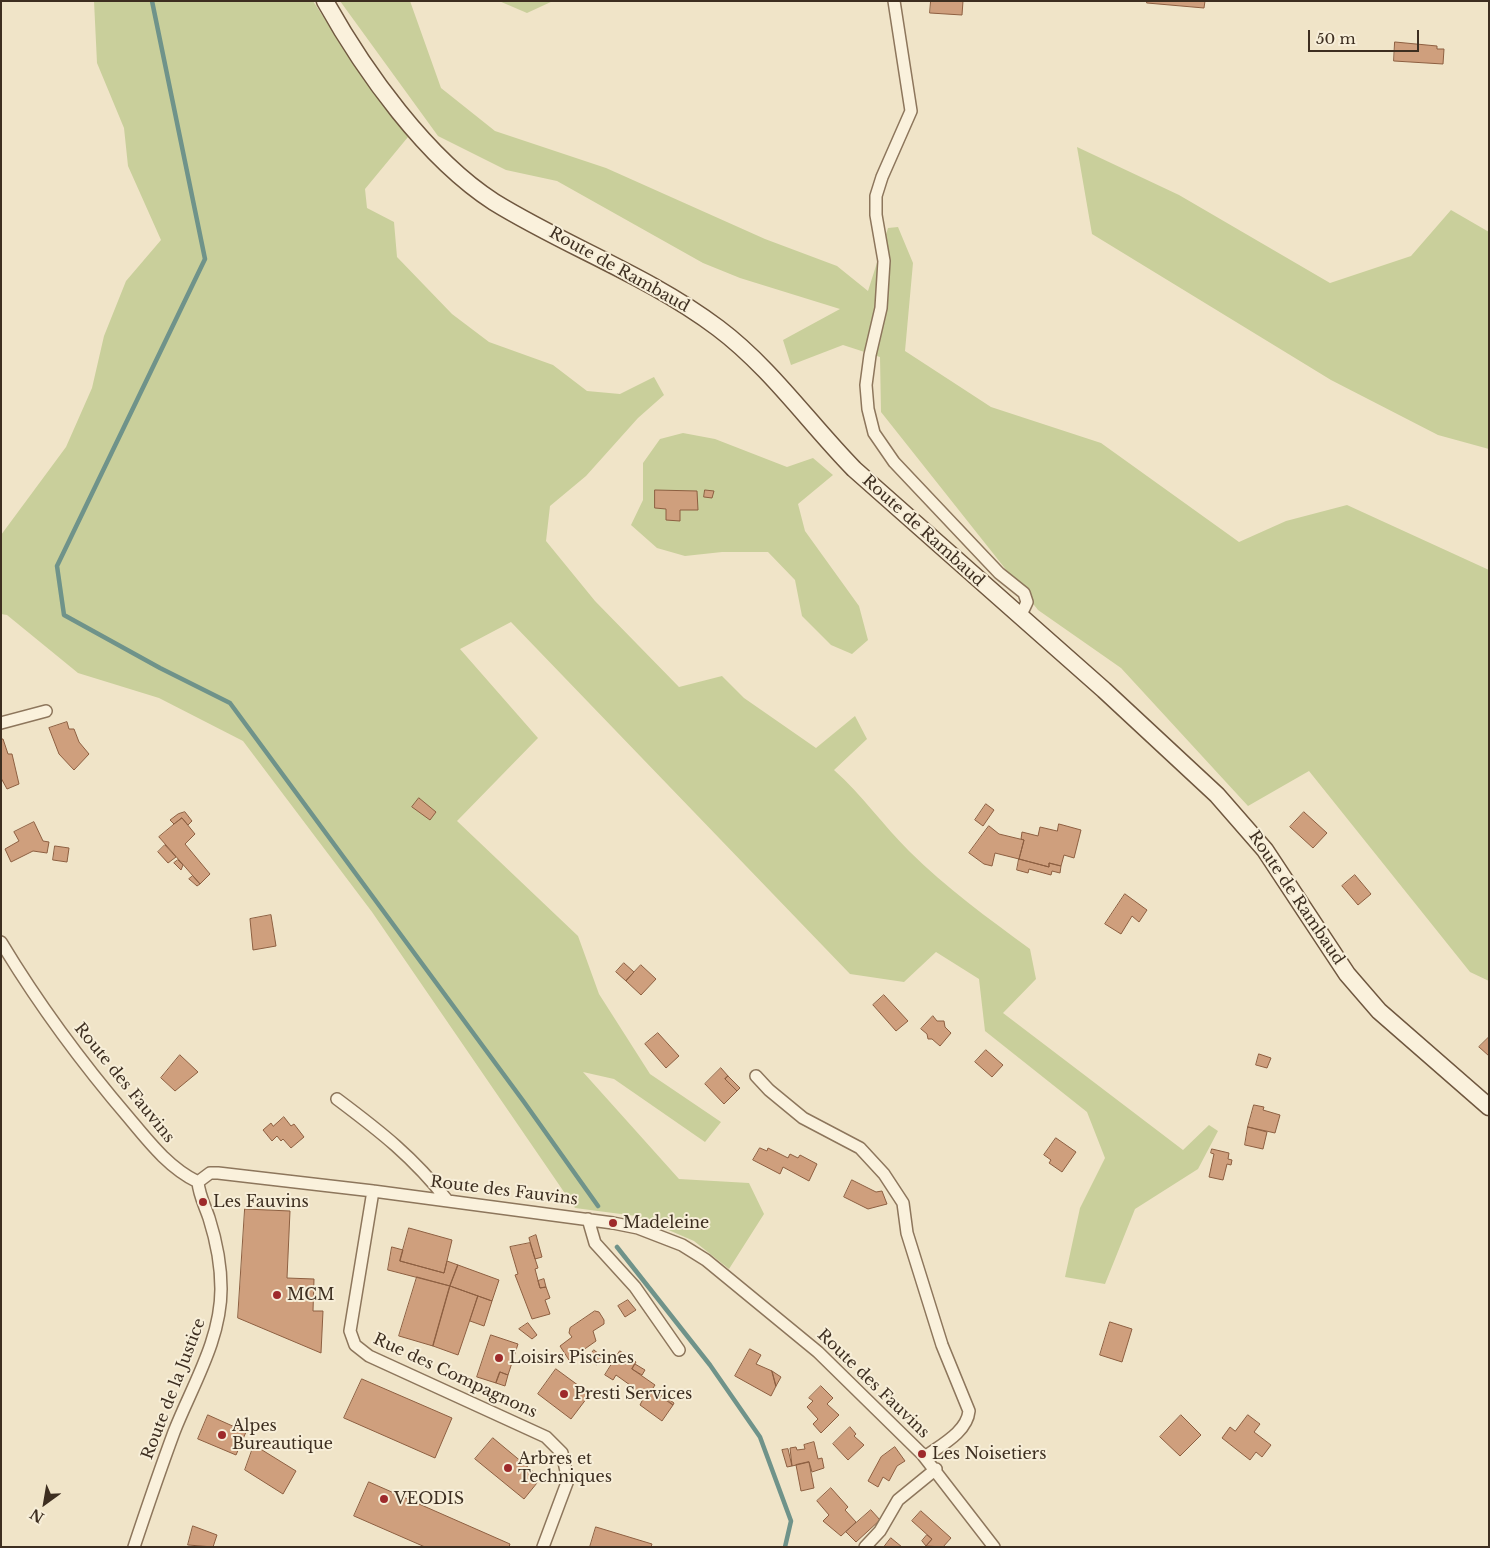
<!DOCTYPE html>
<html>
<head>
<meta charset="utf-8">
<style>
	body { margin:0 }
	#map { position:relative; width:1490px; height:1548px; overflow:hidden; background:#f0e4c8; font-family:"Libre Baskerville",serif }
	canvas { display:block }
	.frame { position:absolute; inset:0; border:2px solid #3d2e20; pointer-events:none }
	.north { position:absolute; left:20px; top:1478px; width:50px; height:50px; -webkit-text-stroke:4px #f7eed8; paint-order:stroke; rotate:212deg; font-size:14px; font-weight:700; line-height:20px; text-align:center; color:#3d2e20 }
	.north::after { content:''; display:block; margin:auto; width:18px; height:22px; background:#3d2e20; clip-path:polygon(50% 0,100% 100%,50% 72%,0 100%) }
	.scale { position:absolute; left:1308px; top:30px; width:111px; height:22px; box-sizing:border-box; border:2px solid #3d2e20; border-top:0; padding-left:6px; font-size:15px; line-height:18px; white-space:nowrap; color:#3d2e20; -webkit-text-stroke:4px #f7eed8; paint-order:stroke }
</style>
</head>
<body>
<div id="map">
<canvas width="1490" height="1548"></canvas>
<div class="frame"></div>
<div class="north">N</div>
<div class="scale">50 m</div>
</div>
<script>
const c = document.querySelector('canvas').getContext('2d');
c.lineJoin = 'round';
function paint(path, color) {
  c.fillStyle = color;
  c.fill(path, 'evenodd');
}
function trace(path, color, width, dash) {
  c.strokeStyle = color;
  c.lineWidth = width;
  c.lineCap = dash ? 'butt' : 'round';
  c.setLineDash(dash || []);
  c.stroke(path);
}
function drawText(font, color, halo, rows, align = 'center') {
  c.font = font + ' "Libre Baskerville",serif';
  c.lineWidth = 4;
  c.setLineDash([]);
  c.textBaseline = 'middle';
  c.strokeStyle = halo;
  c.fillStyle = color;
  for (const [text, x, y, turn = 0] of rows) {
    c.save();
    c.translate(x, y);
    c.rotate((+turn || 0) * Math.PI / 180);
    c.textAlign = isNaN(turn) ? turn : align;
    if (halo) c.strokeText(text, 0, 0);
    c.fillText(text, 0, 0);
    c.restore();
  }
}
paint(new Path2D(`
	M94,1H313L363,78L408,137L365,189L367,208L394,222L397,257L452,314L489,342L553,365L587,391L620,394L654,377L664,395L638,418L586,476L550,506L546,541L595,601L679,687L722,676L744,698L816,748L855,716L867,739L834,770C862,795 883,825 909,851C946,888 988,918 1030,949L1036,979L1003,1013L1183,1150L1209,1125L1218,1131L1198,1169L1135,1209L1105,1284L1065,1277L1080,1208L1105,1158L1087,1112L985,1031L979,979L936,952L904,982L850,974L511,622L460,649L538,738L457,821L578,936L599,994L650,1074L721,1122L705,1142L614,1079L583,1072L679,1179L749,1183L764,1214L729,1269L694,1241L636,1216L575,1208L372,912L243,741L159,698L78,673L7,615L1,614V535L66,447L92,388L104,336L126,281L161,240L128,166L124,128L97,63Z
	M340,1H410L441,88L495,131L606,168L765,239L837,266L868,291L888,228L898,227L913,263L905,351L991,407L1101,443L1239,542L1286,521L1347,505L1489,570V981L1470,972L1309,771L1248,806L1121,668L1038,610L881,412L880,357L843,345L791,365L783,340L840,309L740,278L703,263L557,181L506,170L438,136Z
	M499,1H553L527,13Z
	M1077,147L1179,195L1330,283L1411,256L1451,210L1489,232V449L1438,435L1331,380L1092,234Z
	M683,433L715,439L787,467L813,458L833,475L798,504L805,531L859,606L868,640L852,654L831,645L802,616L795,580L768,552H722L685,556L657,548L631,525L643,500V463L660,439Z`), '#c9cf9b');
trace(new Path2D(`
	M152,1L205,259L57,566L64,615L160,668L230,703L524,1102L598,1206
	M617,1247L710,1365L760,1437L791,1521L785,1547`), '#6f938a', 4.5);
const building = new Path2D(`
	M931,1H963L962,15L930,13Z
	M1147,1H1205L1204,8L1147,3Z
	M1395,42L1437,46V49H1444L1443,64L1394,61Z
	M655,490L697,491L698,510H680V521L666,520V509L655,508Z
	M705,490L714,491L712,498L704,497Z
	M67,722L69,729H74L79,742L89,754L74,770L59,754L49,728Z
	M1,739H3L8,754H12L19,784L7,789L1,778Z
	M419,798L436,812L430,820L412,807Z
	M986,804L994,810L983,826L975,820Z
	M185,812L192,821L188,825L182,818L174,824L170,820L178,814Z
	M1304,812L1327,833L1313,848L1290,827Z
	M182,818L195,834L185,844L210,874L200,884L159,837Z
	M34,822L43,841L49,842L47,853L33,851L11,862L5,849L19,841L14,832Z
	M1059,824L1081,830L1074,858L1064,855L1061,866L1049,863V867L1019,859L1024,840L1021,839L1022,832L1038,836L1040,827L1057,831Z
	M989,826L999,834L1024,840L1019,859L995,853L992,866L984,864L969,853Z
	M165,845L176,857L168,863L158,852Z
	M55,846L69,848L67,862L53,860Z
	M1019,859L1049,867V863L1061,866L1060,873L1052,871L1051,875L1029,869L1028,873L1017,870Z
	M178,860L183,865L181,870L174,863Z
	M1355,875L1371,894L1358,905L1342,886Z
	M193,876L200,884L197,886L189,879Z
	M1125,894L1147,910L1139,922L1132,916L1121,934L1105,924Z
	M271,915L276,946L253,950L250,919Z
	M624,963L634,972L626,981L616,972Z
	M641,965L656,979L641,995L626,981Z
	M884,995L908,1021L896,1031L873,1005Z
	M933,1016L937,1021H944L945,1027L951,1033L940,1046L932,1039H928L927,1034L921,1029Z
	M658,1033L679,1056L666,1068L645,1044Z
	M1489,1037V1056L1479,1047Z
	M986,1050L1003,1065L992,1077L975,1062Z
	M1259,1054L1271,1058L1267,1068L1256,1065Z
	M180,1055L198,1072L175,1091L161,1078Z
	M721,1068L728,1076L725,1079L737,1091L724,1104L705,1084Z
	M728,1076L740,1088L737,1091L725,1079Z
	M1254,1105L1264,1107L1263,1110L1280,1115L1275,1133L1248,1127Z
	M284,1117L291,1126L294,1124L304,1137L291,1148L283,1139L281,1141L277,1136L272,1141L263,1130L271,1123L273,1126Z
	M1248,1127L1267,1132L1263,1149L1245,1145Z
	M1056,1138L1076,1152L1062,1172L1049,1163L1051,1160L1044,1155Z
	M760,1148L767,1151L768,1148L788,1158L790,1154L798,1158L800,1155L817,1164L809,1181L783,1167L780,1174L753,1160Z
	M1212,1149L1229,1153L1228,1159L1232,1160L1231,1165L1227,1164L1223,1180L1209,1177L1214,1154L1211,1153Z
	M852,1180L876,1192L882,1191L887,1204L868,1209L844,1197Z
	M245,1209L290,1211L287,1278L314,1279L313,1311H323L321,1353L238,1318Z
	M409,1228L452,1240L444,1273L400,1261Z
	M536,1235L542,1257L535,1259L529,1238Z
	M530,1243L538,1268L535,1269L540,1288L546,1287L550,1298L545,1300L550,1314L532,1319L515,1275L518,1274L510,1247Z
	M392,1247L403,1250L400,1261L444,1273L447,1261L458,1265L450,1286L388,1270Z
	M458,1265L499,1280L492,1301L450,1286Z
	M417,1277L450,1286L433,1346L399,1336Z
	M544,1279L546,1287L540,1288L538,1281Z
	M450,1286L478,1296L458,1355L433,1346Z
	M478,1296L492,1301L484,1326L470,1321Z
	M628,1300L636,1310L625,1317L618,1306Z
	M595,1311L599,1312L604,1320V1324L593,1331L596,1341L569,1360L560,1346L572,1337L569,1333L570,1328Z
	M1110,1322L1132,1329L1122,1362L1100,1355Z
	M528,1323L537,1335L532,1339L519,1329Z
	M491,1335L518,1344L508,1375L500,1372L496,1383L477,1377Z
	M750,1349L761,1355L756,1364L772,1371L776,1386L771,1396L735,1376Z
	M594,1350L604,1358L597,1365L588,1358Z
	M620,1351L636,1362L632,1369L655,1385L653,1388L673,1405L662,1421L640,1405L643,1399L628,1389L630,1385L616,1375L613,1380L605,1375Z
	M635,1364L645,1370L642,1375L632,1369Z
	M556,1369L590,1394L571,1419L538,1394Z
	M772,1371L781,1377L776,1386Z
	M500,1372L508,1375L505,1386L496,1383Z
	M362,1379L452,1418L435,1458L344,1418Z
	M821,1386L833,1398L827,1404L839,1415L821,1433L813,1424L818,1419L807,1407L813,1401L809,1398Z
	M663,1395L674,1403L673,1405L661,1397Z
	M208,1415L246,1432L236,1455L198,1439Z
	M1181,1415L1201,1435L1180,1456L1160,1437Z
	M1248,1415L1260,1424L1254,1432L1271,1445L1262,1457L1256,1452L1250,1460L1222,1438L1230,1427L1235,1431Z
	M850,1427L856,1434L854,1436L864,1445L848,1460L833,1444Z
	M493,1438L541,1478L524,1499L475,1459Z
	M814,1442L818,1459L822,1458L824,1468L812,1472L809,1462L792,1466L790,1448L796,1447L797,1450L805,1449L804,1445Z
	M254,1445L296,1471L283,1494L245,1470Z
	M895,1447L905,1461L897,1466L889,1481L883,1477L878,1487L868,1481L881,1457Z
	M788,1449L792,1466L787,1467L782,1450Z
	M809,1462L814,1488L801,1491L796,1465Z
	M369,1482L510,1544L509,1547H425L354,1516Z
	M831,1488L848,1507L845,1510L856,1522L841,1536L823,1521L829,1515L817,1501Z
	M871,1510L880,1520L856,1542L846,1532Z
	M921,1511L951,1538L943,1547L926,1546L932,1539L912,1521Z
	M193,1526L217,1535L213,1547L188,1545Z
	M596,1527L652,1544L651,1547H590Z
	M927,1535L932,1539L926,1546L922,1541Z
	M891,1538L902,1547H884Z`);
paint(building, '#cf9f7d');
trace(building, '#8d5f41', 1);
const street = new Path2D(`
	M894,1L911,111L882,177L876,196V215L884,261L881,308L870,355L866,385L868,409L874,433L894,462L999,573L1024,593L1027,602L1020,617
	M1,723L46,711
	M1,942C39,1005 82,1063 129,1118C149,1142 169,1168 198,1182
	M756,1076L769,1090L803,1118L860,1148L884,1174L903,1203L907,1233L942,1345L969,1411C967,1432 941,1445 925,1457
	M337,1099C381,1132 413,1157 447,1200
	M198,1182L210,1173H218L373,1191L613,1223L638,1228L682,1245L706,1260L818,1352L922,1454L994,1547
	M373,1191L350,1331L355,1345L369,1356L546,1437L562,1453L568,1480L543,1547
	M588,1219L595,1243L635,1287L679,1350
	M134,1547C147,1508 160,1470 174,1432C192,1386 221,1340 221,1289C221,1266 216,1240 209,1218C205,1206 199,1195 198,1182
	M865,1547L880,1531L898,1500L936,1469`);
const secondary = new Path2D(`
	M325,1C364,71 426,158 494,202C567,247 649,276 718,328C770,367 809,423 854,469L1104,690L1217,795L1265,850L1347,974L1379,1011L1489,1107`);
trace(street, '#8d765c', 14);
trace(secondary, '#6f573f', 19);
trace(street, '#faf1dc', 11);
trace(secondary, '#faf1dc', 16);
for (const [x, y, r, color] of [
	[203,1202,5,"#9e2a2b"],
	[613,1223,5,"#9e2a2b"],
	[277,1295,5,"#9e2a2b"],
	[499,1358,5,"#9e2a2b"],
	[564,1394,5,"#9e2a2b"],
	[222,1435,5,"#9e2a2b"],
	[922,1454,5,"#9e2a2b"],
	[508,1468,5,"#9e2a2b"],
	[384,1499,5,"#9e2a2b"]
]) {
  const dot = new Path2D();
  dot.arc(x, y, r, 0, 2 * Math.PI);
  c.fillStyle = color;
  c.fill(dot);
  trace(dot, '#f7eed8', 2);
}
drawText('16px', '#3d2e20', '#f7eed8', [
	["Route de Rambaud",619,270,29],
	["Route de Rambaud",923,531,42],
	["Route de Rambaud",1296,898,56],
	["Route des Fauvins",124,1083,51],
	["Route des Fauvins",504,1191,7],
	["Rue des Compagnons",455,1376,25],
	["Route des Fauvins",873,1384,44],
	["Route de la Justice",174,1389,-69]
]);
drawText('16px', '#3d2e20', '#f7eed8', [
	["Les Fauvins",213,1202],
	["Madeleine",623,1223],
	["MCM",287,1295],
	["Loisirs Piscines",509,1358],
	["Presti Services",574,1394],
	["Alpes",232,1426],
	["Bureautique",232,1444],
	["Les Noisetiers",932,1454],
	["Arbres et",518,1459],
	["Techniques",518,1477],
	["VEODIS",394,1499]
], 'left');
</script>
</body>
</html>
